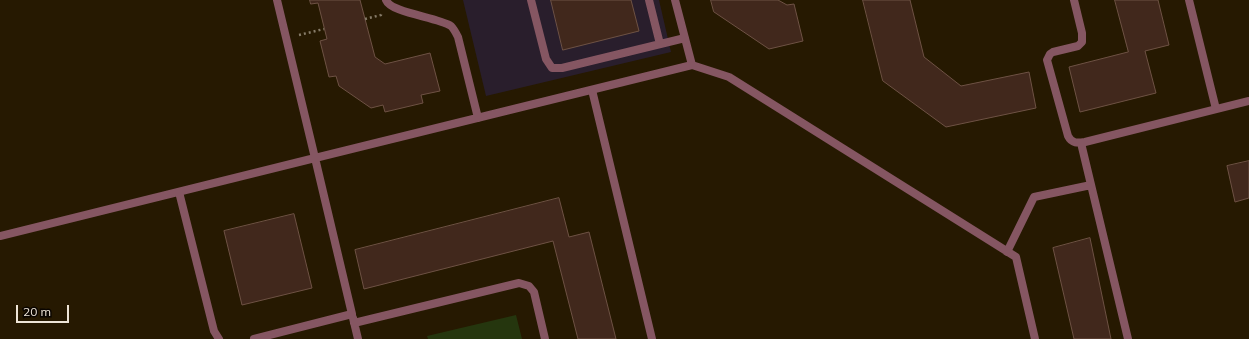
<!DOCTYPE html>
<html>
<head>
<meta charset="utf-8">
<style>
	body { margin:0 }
	#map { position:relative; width:1249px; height:339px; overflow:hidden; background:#261901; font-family:Mulish,sans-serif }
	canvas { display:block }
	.scale { position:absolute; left:16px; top:305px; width:53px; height:18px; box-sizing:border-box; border:2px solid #eee5d7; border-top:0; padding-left:5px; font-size:12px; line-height:14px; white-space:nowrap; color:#eee5d7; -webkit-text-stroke:3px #0a0501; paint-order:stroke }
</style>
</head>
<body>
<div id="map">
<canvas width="1249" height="339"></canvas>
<div class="scale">20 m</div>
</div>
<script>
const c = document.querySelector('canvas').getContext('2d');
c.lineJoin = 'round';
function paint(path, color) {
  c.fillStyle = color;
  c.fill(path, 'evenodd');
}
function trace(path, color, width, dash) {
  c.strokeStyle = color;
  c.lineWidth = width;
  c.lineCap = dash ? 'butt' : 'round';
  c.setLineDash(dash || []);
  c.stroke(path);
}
paint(new Path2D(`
	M463,0H659L671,52L486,96Z`), '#291e2c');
paint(new Path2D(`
	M516,315L522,339H428L427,336Z`), '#25360e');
const building = new Path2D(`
	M310,0H360L375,57L385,64L430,53L440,91L421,95L423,103L385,112L383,105L371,108L339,86L336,76L329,77L320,41L327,39L318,3L311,4Z
	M551,0H631L639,31L563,50Z
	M711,0H778L787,5L794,4L803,41L769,49L714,12Z
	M863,0H910L924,57L961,86L1029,72L1036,108L946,127L883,81Z
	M1115,0H1158L1169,45L1145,51L1156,93L1080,112L1069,67L1128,52Z
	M1249,161V198L1235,202L1227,166Z
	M559,198L569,237L589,232L616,339H578L553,241L364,289L355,250Z
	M294,214L312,288L242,305L224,231Z
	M1090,238L1111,339H1074L1053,248Z`);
paint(building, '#41281c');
trace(building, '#6e5244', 1);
trace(new Path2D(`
	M365,19L381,15V14
	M299,35L324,29`), '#867b68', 2.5, [2, 3]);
trace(new Path2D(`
	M277,0L315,158L692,65L675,0
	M386,0C391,13 437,17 451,26C454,29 456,33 458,37L478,118
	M531,0L546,59L552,68H562L685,38
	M649,0L660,44
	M1074,0L1082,33V42L1078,46L1053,52L1050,54L1047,60L1068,136C1072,144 1078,143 1085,142L1249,101
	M1189,0L1216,109
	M692,65L729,77L1016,257L1035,339
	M592,90L652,339
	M1081,143L1128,339
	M179,192L214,331L219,339
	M0,236L315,158L352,314L254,339
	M1007,252L1034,197L1091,185
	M353,318L358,339
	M354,323L519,283L529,286L534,292L545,339`), '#855662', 8);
</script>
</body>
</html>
